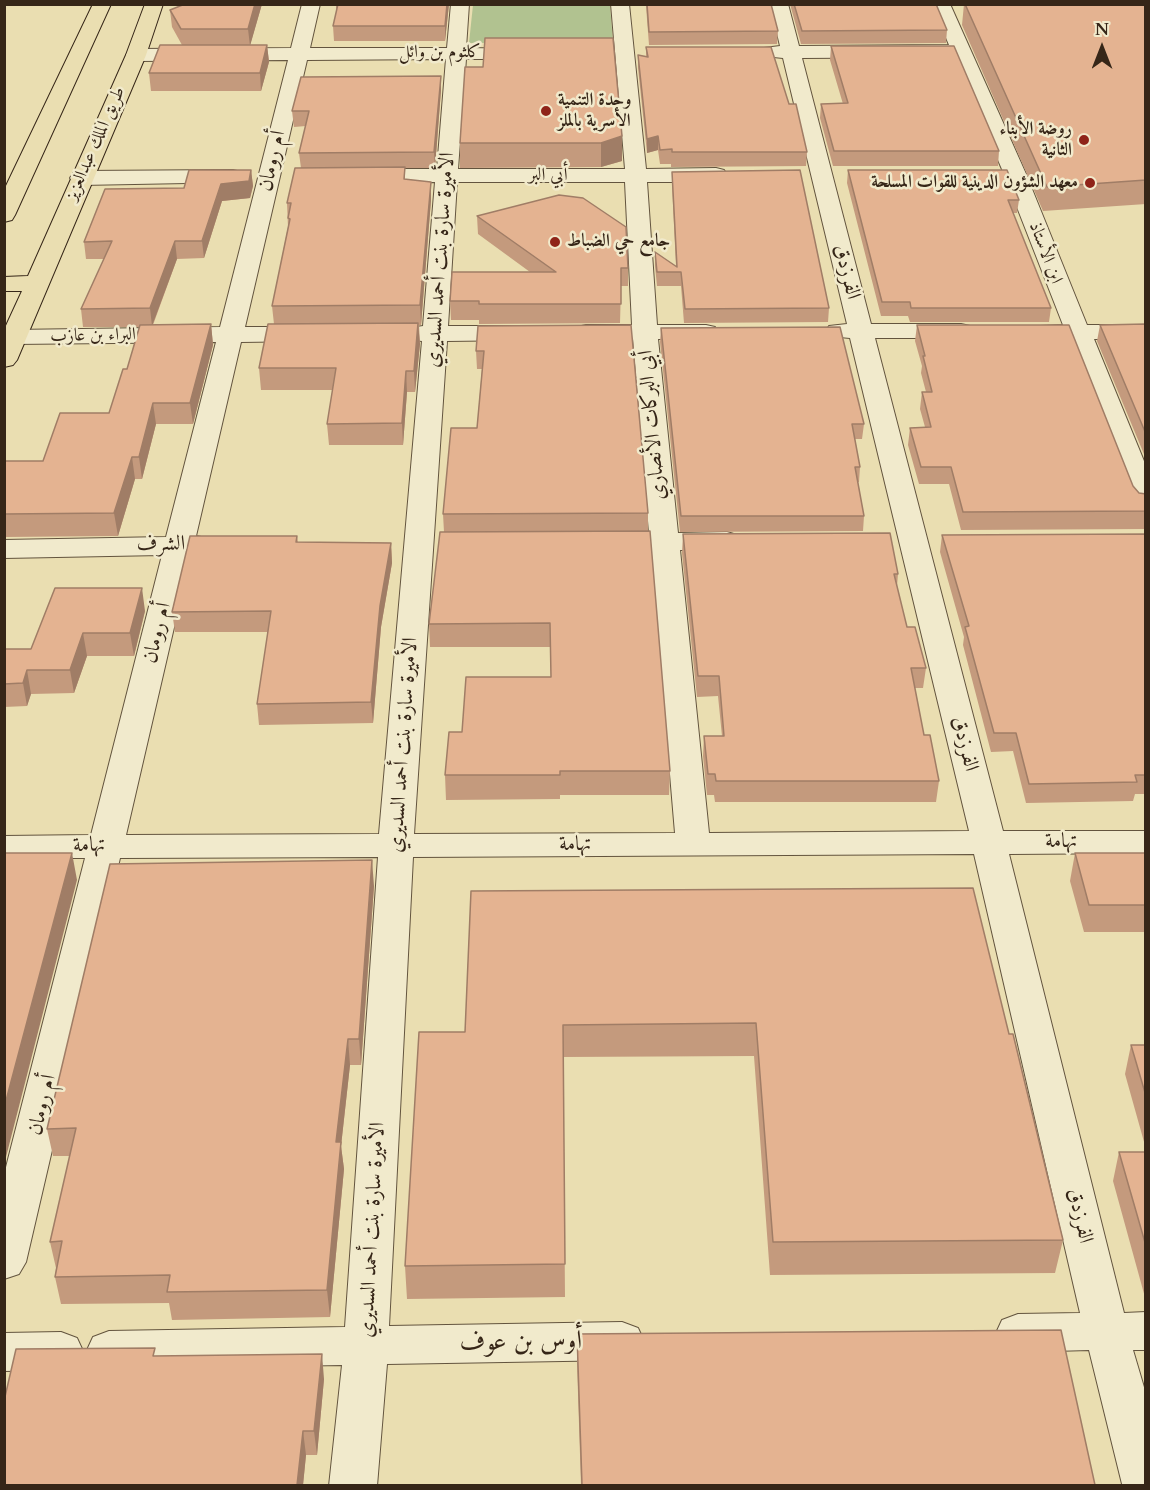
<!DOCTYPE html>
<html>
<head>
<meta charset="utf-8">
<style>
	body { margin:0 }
	#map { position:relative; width:1150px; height:1490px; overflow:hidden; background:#eadeb1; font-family:Cardo,serif }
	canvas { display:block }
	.frame { position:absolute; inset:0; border:6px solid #362618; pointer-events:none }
	.north { position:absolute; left:1072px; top:18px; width:60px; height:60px; -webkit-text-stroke:4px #f1eacc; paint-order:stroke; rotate:0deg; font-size:16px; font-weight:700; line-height:24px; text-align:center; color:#362618 }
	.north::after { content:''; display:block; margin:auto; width:21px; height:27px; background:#362618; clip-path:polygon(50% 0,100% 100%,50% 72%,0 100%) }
</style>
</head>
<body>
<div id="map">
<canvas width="1150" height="1490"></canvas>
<div class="frame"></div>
<div class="north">N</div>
</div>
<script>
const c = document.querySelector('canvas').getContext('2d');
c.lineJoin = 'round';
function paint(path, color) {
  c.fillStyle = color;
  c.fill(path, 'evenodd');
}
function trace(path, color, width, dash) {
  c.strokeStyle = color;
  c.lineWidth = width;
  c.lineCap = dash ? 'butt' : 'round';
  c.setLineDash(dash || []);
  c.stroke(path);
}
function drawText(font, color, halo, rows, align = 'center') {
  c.font = font + ' Cardo,Amiri,serif';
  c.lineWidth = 5;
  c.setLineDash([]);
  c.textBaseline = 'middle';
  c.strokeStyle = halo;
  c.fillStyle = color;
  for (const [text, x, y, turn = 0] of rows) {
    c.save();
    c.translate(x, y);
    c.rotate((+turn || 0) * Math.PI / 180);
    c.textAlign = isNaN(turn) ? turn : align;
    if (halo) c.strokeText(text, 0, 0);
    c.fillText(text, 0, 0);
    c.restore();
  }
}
paint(new Path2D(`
	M473,5H610L613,42L469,43Z`), '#b1c290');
const minor = new Path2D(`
	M302,4H320L310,48H447L451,4H469L466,48L534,49L537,53L534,57L527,59H466L458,169H625L611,4H629L646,169L716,168L724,170L727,175L724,180L716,182H647L657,325H706L715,327L718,332L715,337L706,339H658L678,533L727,532L737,535L741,541L737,547L727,550H680L709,833L969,831L850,338L829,336L826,331L829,326L847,324L783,58L764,56L761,52L764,48L780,46L770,4H788L799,46L949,45L932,4H950L1026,174L1087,325H1146V339H1094L1146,466V510L1136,508L1132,502L1069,339H1027L1018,337L1015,332L1018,327L1063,325L1004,174L954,57L802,58L871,324H961L970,326L973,331L970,336L961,338H875L1003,831H1146V853L1009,854L1124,1313L1146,1312V1350H1133L1146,1394V1486L1122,1484L1089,1350L1018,1352L1002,1346L996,1333L1002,1320L1018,1314L1080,1313L974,854L413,857L389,1326L622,1322L638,1328L644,1341L638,1354L622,1360L387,1364L377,1486H329L342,1365L109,1369L93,1363L87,1350L93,1337L109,1331L345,1327L378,857L120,858L26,1262L19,1274L4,1279V1175L85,858H4V836L91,835L162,555L4,558V540L166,537L216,342L13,344L4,342V332L13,330L220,327L288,60L136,61L129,59L126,55L129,51L136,49L291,48ZM446,59L437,169H360L352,171L349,176L352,181L360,183L435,182L423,326L403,329L400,334L403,339L422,341L379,834L126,835L191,554L212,551L217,545L212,539L196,536L241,342L310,341L319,339L322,334L319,329L310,327H245L307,60ZM457,182H625L632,325H586L577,327L574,332L577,337L586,339H633L649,533H604L594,536L590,542L594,548L604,551L651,550L675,833L414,834L447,341L523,340L532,338L535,333L532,328L523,326H448Z
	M233,170L241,172L244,177L241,182L81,185L73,183L70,178L73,173L81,171Z
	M61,1332L77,1338L83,1351L77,1364L61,1370L4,1371V1333Z`);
const major = new Path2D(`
	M93,4H111L15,215L12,220L4,222V190Z
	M145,4H163L146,55L17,360L13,365L4,367V330L22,291H4V277L28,276L126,55Z`);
trace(minor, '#63543e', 2);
trace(major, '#362618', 2);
paint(minor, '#f1eacc');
paint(major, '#eadeb1');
paint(new Path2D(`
	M185,4H262L250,45H267L269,62L261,91H151L149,73L182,45L172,27L170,10Z
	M336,4H449L445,41H334L333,26L336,13Z
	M641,4H771L778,31L777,44L649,45L646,6H641Z
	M790,4H936L947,30L946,43L801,44Z
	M964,4H1146V204L1043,211L962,25Z
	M831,46L999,151L998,166H833L820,118L821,104H843L830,60Z
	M646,47L789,104L807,152L806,166L671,167V164H660L658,150L647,153L638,68V55L646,57Z
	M441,76V90L435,168H405V179L431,200L421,325H419L420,344L415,392H407L403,445H329L327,424L333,390H261L259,368L274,324L272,306L288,227L287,203L301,168L299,153L306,126L294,127L292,111Z
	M622,136V161L601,167L460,168V143Z
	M251,170L253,186L250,198L222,201L204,258L177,259L153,325L211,324L213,345L193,424H156L142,479H135L118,536L4,537V461H43L109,413L127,369L139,327H83L81,309L104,259H86L84,242L184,188Z
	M848,170L1019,200L1017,213H1013L1051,308L1049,322H910L908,316H881L847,183Z
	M672,172L829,308L828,322L684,323L681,286H657L655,266V252L676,266L672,185Z
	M477,216L628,268V286H621L620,323L479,324V320H451L450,301L530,272L478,234Z
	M1146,324V459L1097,341L1100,325Z
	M917,325L1133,486L1139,493L1146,494V529L961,530L949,484H919L908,445L910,428L925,427L920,409L922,392H926L921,373L922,366L915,341Z
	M478,326L648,513V531L670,771L669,795H560V799L446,800L445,775L462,732L551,677L550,647H430L429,624L444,532L443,514L477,428L482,369H477L476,351Z
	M661,328L864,424L862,439H855L860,467L859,482H858L864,516L863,531L680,532L660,342Z
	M683,534L898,574L897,586L907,627L926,668L923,688H915L924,735L939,781L936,802H715L714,795H707L703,756L704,736H722L718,696L697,697L682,553Z
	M1146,534V794H1135L1133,801L1026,803L1013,751L991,752L963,645L964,637L940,552L942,535Z
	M297,536L298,542L391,543L392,563L381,627L373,723L259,725L257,704L268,632H175L172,612Z
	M145,611L134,656H87L74,693L31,694L27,706L4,707V649H31Z
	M1075,853H1146V932H1084L1070,881Z
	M374,886L361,1065H350L341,1146L344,1169L330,1317L172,1320L169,1303L61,1304L55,1277L56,1268L50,1242L70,1156H53L47,1129Z
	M471,891L1009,1034L1063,1240L1055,1273L770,1275L754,1056L563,1057L565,1297L407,1299L405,1266L465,1032Z
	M1131,1045H1146V1149L1125,1074Z
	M1119,1152H1146V1301L1113,1181Z
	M577,1334L1095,1485H581L577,1363Z
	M157,1356L324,1379L317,1455H306L303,1485H4Z`), '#c49a7d');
paint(new Path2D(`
	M255,4H262L250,46L248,29Z
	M447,4H449L445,41V26Z
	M267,45L269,62L261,91L260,73Z
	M441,76V90L435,168L434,152Z
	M622,136V161L601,167V143Z
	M658,136V150L647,153V139Z
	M251,170L253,186L250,198L222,201L204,258L202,241L221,184Z
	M431,182V200L421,325L420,305Z
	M175,241L177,259L152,326L150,308Z
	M418,323L420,344L415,392L414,371Z
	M211,324L213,345L193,424L190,403Z
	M406,371L407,392L403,445L402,423Z
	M153,403L156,424L142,479L139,457Z
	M132,457L135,479L118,536L114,513Z
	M391,543L392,563L381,627L373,723L371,702L380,606Z
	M142,588L145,611L134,656L130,633Z
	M83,633L87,656L74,693L70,670Z
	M27,670L31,694L27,706L23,683Z
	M72,853L77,880L6,1157L4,1150V1108Z
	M372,860L374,886L361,1065L359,1039Z
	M348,1039L350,1065L341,1146L344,1169L330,1317L327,1290L336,1142Z
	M322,1354L324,1379L317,1455L314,1431Z
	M303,1431L306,1455L303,1485H297Z`), '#a07d66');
const building = new Path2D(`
	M185,4H255L248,29H181L170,10Z
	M338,4H447L445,26H333Z
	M647,4H771L778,31L649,32Z
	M794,4H936L947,30L802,31Z
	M965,4H1146V180L1047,187Z
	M485,38H613L622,136L601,143H460L465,67H483Z
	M160,45H267L260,73H149Z
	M831,46H954L999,151H834L821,104L848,103Z
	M646,47H771L789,104H796L807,152H672V149L660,150L658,136L647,139L638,55L648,57Z
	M441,76L434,152L299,153L309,111H292L301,77Z
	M405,167L404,179L431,182L420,305L272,306L290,219L288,218L291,203H287L295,168Z
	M189,170H251L249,181L221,184L202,241H175L150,308L81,309L112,241L84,242L105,189L184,188Z
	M800,170L829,308L685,309L681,272H657L655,252L677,267L672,172Z
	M848,170H1007L1019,200H1008L1051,308H911L910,302H882Z
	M559,195L583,198L626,227L628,268H621V304H479V301H450L452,272H556L477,216Z
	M418,323L414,371H406L402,423L327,424L336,368H259L268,324Z
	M211,324L190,403H153L139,457H132L114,513L4,514V461H43L60,413H109L123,369H127L140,325Z
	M1146,324V434L1100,325Z
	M631,325L648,513L443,514L451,428H477L484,351H476L478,326Z
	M917,325H1069L1133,486L1139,493L1146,494V511L963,512L951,467H921L910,428L931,427L922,392H932L923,356H925Z
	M840,327L864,424H852L860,467H855L864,516H681L661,328Z
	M650,531L670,771H560V775H445L449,732H462L466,677H551L550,623L429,624L440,532Z
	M890,533L898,574H894L907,627H915L926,668H911L924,735H930L939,781H716L715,774H708L704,736H724L719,676H698L683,534Z
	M1146,534V775H1135L1137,782L1029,784L1016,733H994L965,627L969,626L942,535Z
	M190,536H297L296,542L391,543L380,606L371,702L257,704L271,611L172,612Z
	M55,588H142L130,633H83L70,670H27L23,683L4,684V649H31Z
	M4,853H72L4,1108Z
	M1075,853H1146V905H1089Z
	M372,860L359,1039H348L336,1142H341L327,1290L167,1292L170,1275L55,1277L62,1241L50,1242L76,1128L47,1129L110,864Z
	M973,888L1009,1034H1013L1063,1240L773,1242L756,1023L563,1025L565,1264L405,1266L419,1032H465L471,891Z
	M1131,1045H1146V1096Z
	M1119,1152H1146V1246Z
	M1061,1330L1095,1485H582L577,1334Z
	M155,1348L153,1356L322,1354L314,1431H303L297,1485H4V1401L16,1349Z`);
paint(building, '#e4b391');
trace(building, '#a07d66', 1.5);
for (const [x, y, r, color] of [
	[546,111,6,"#8f2418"],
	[1084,140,6,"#8f2418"],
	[1090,183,6,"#8f2418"],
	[555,242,6,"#8f2418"]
]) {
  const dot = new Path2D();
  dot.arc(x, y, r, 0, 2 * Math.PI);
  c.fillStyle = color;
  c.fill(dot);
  trace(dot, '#f1eacc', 2);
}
drawText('18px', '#362618', '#f1eacc', [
	["كلثوم بن وائل",440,53],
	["طريق الملك عبدالعزيز",96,144,-66],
	["أبي البر",548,176],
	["ابن الأستاذ",1045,253,69],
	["البراء بن عازب",93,336,-1]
]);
drawText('bold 18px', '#362618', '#f1eacc', [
	["وحدة التنمية",558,101],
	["الأسرية بالملز",558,122],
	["روضة الأبناء",1072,130,"right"],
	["الثانية",1072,151,"right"],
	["معهد الشؤون الدينية للقوات المسلحة",1078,183,"right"],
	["جامع حي الضباط",567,242]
], 'left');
drawText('21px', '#362618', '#f1eacc', [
	["أم رومان",273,161,-77],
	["الأميرة سارة بنت أحمد السديري",441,260,-86],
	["الفرزدق",846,272,76],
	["أبي البركات الأنصاري",653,425,-95],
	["الشرف",161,545,-1],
	["أم رومان",158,633,-76],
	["الفرزدق",964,744,76],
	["الأميرة سارة بنت أحمد السديري",404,745,-86],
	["تهامة",1061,842],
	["تهامة",575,845],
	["تهامة",89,846,-1],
	["أم رومان",43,1105,-76],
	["الفرزدق",1079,1216,77],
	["الأميرة سارة بنت أحمد السديري",373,1230,-87]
]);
drawText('26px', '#362618', '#f1eacc', [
	["أوس بن عوف",521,1343,-1]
]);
</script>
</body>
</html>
